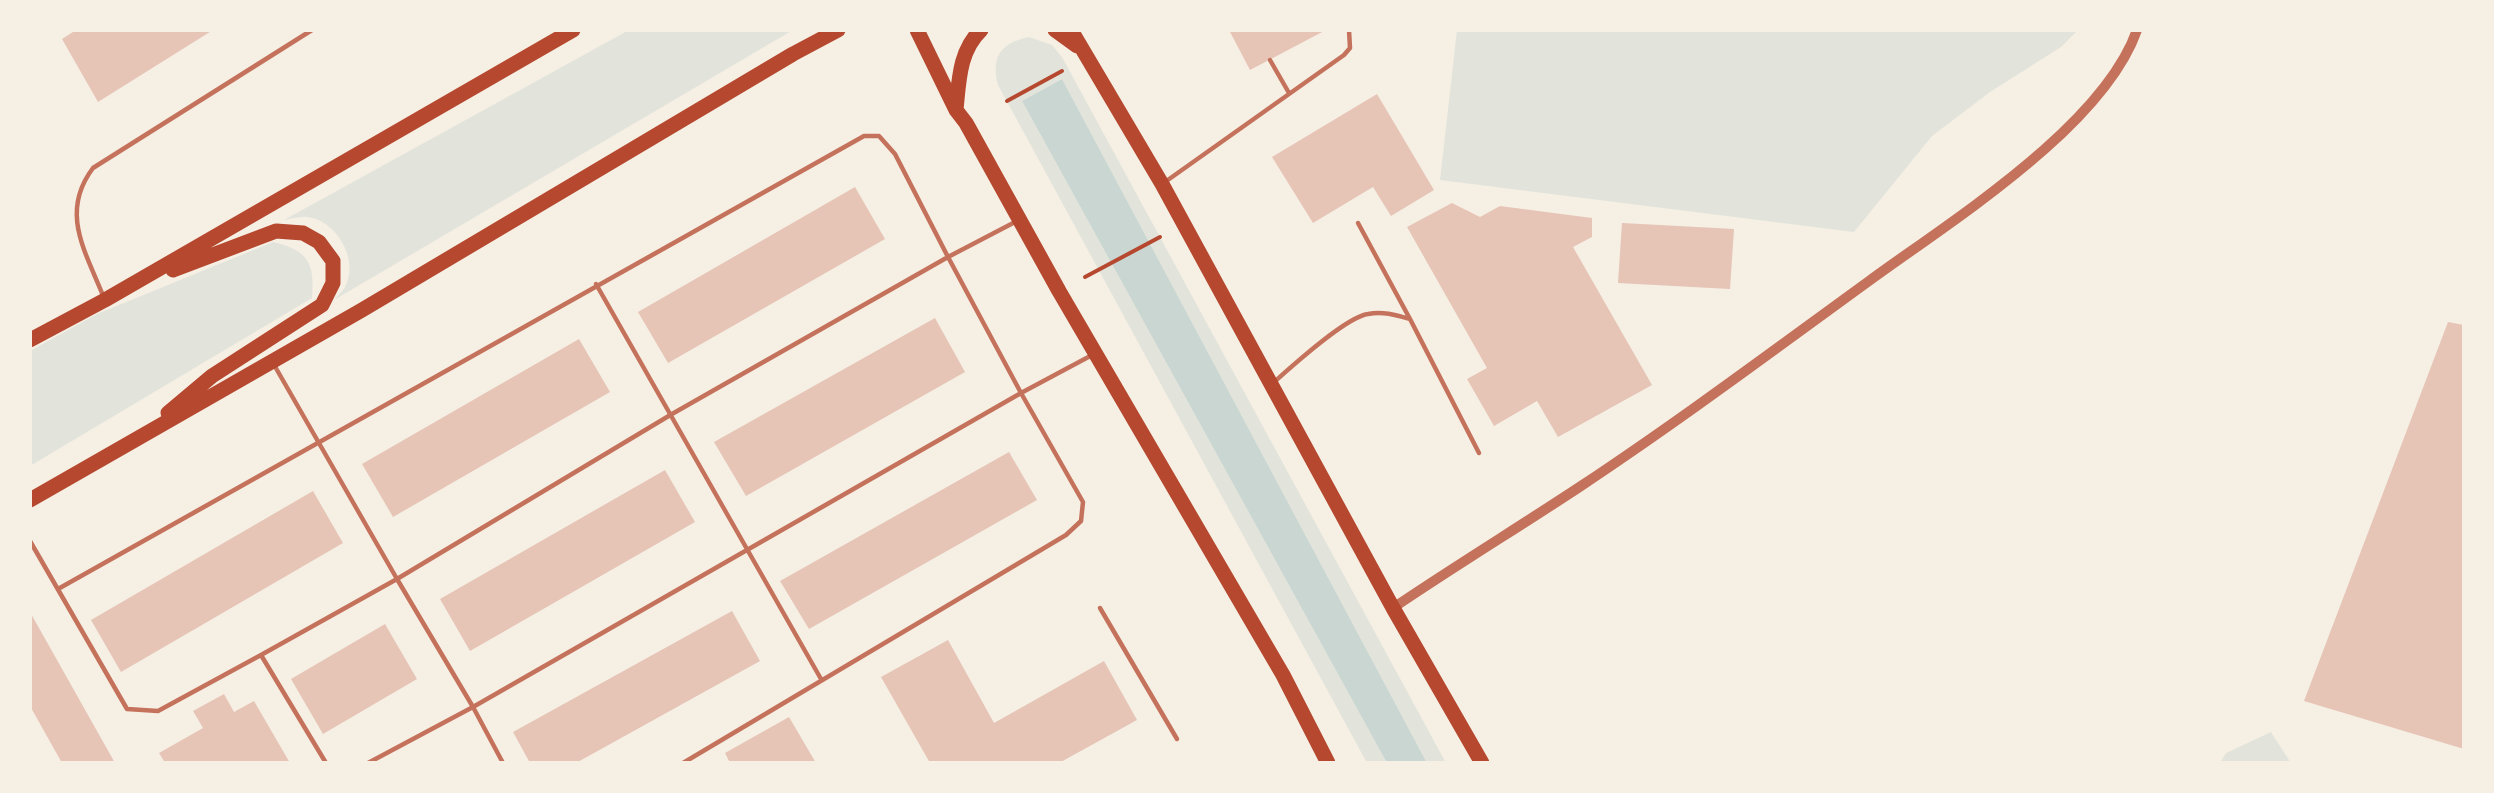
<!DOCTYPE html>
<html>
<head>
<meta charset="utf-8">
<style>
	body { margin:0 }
	#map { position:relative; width:2494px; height:793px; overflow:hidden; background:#f6efe4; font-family:Quicksand,sans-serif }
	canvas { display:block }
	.frame { position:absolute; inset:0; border:32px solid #f6efe4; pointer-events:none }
</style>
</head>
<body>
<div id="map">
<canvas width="2494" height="793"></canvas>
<div class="frame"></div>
</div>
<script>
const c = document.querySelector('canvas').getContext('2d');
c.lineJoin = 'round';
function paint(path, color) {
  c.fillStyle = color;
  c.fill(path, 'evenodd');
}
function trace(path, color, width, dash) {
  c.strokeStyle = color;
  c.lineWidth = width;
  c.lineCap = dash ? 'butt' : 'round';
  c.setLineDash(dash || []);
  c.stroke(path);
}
paint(new Path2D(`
	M629,30H793L334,300C338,295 344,290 346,285C359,259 336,220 307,217C300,216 291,219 284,220Z
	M1457,30H2078L2061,47L1990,92L1932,136L1854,232L1440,180Z
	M1029,37L1052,45L1062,57L1446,763H1427L1062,79L1022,101L1387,763H1367L998,85C991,57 1000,43 1029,37Z
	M273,242C308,250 315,263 312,298L30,466V351L97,314Z
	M2271,732L2291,763H2220L2226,753Z`), '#e2e4dc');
paint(new Path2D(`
	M1062,79L1427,763H1387L1022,101Z`), '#c9d6d2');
paint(new Path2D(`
	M76,30H213L98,102L62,39Z
	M1229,30H1326L1250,70Z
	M1377,94L1434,190L1391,216L1373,187L1313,223L1272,157Z
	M855,187L885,239L668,363L638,312Z
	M1452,203L1480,217L1500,206L1592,218V237L1573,247L1652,385L1558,437L1537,401L1494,426L1467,379L1487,368L1407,227Z
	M1622,223L1734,229L1730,289L1618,283Z
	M935,318L965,372L746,496L714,442Z
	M2448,322L2464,325V749L2304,701Z
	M579,339L610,392L393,517L362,464Z
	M1009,452L1037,500L809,629L780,581Z
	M665,470L695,522L470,651L440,599Z
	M313,491L343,543L121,672L91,620Z
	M732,611L760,661L576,763H530L513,732Z
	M30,612L115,763H62L30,706Z
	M385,624L417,679L323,734L291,679Z
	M948,640L994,723L1104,661L1137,720L1059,763H930L881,677Z
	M224,694L234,712L254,701L290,763H165L159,753L203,728L193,711Z
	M789,717L816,763H730L725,753Z`), '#e6c5b7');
trace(new Path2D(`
	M1007,101L1062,71
	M1085,277L1160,237`), '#b5482f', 4);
trace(new Path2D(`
	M1270,60L1289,93
	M1165,182L1344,55L1350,48L1349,30
	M1017,221L948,257L1021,393L1094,354
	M1358,223L1410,319
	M596,284L821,679
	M104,298C86,252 59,213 93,168L312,30
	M1273,383C1292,366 1346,317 1368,314C1383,311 1396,315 1410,319L1479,453
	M30,541L127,709L158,711L261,655L326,763
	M58,589C328,440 594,285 864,136H879L895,154L948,257L672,414L397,579L473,707L503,763
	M1100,608L1177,739
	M261,655L397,579L273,363
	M368,763L473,707L1021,393L1083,502L1081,521L1066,535L683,763`), '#c5725c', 4.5);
trace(new Path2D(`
	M1393,608C1455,566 1519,527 1581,486C1679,421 1774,350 1869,281C1951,221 2103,127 2137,30`), '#c5725c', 10);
trace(new Path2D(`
	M917,30L956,110L966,123L1059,291L1283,675L1328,763
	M1055,30L1077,46
	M1071,30L1162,184L1393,608L1482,763
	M956,110C959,81 959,51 981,30
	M30,340L105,300L573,30
	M168,413L212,376L322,305L333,283V261L319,242L303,233L276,231L173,270
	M30,500L362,310L793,54L838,30`), '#b5482f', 15);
</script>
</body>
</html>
